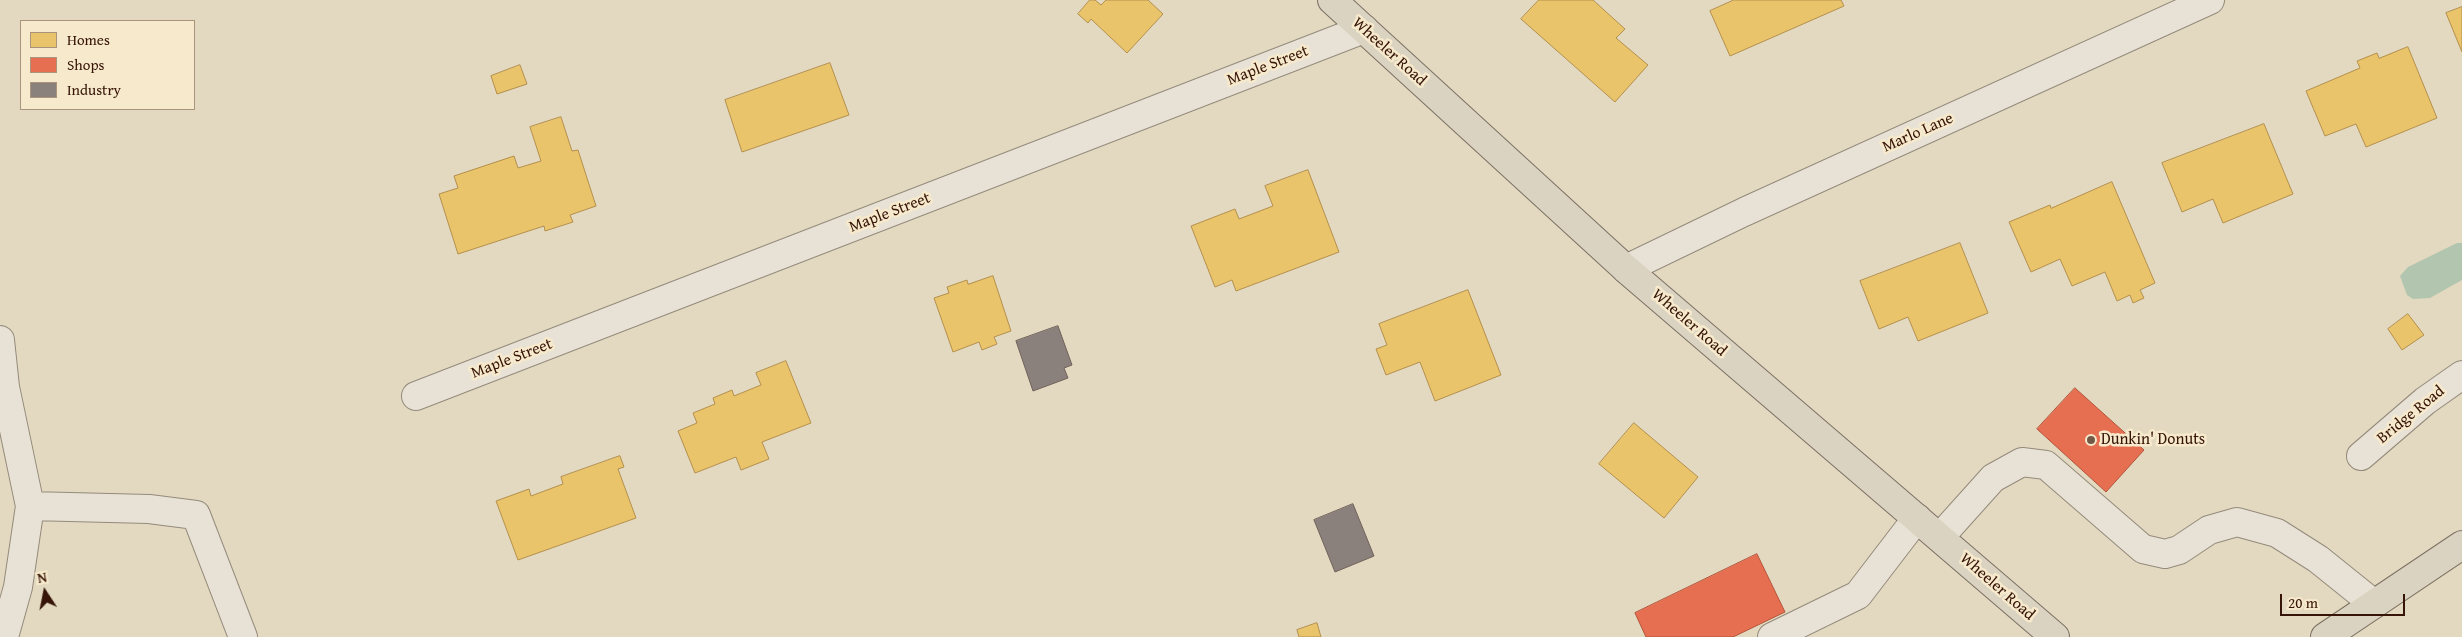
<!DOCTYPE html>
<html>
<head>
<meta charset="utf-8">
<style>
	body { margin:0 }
	#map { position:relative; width:2462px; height:637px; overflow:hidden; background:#e3d9c0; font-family:"Gentium Book Plus",serif }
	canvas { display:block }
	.legend { position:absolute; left:20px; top:20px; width:175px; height:90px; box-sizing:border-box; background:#f7eacc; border:1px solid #aa947e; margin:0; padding:6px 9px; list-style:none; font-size:15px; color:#361408 }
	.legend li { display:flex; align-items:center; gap:10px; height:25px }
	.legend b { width:25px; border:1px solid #aa947e }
	.north { position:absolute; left:20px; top:567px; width:50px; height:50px; -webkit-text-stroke:4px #f7eacc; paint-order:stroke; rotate:349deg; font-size:14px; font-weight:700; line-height:20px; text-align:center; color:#361408 }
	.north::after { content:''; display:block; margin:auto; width:18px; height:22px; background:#361408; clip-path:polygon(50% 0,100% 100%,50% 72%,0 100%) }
	.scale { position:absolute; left:2280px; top:594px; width:125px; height:22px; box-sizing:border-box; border:2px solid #361408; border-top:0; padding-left:6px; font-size:15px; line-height:18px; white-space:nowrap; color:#361408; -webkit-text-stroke:4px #f7eacc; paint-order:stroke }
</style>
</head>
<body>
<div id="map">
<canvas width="2462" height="637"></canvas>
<ul class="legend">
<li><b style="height:14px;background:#e9c46a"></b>Homes</li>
<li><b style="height:14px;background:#e76f51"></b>Shops</li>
<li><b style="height:14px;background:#8a817c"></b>Industry</li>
</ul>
<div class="north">N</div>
<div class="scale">20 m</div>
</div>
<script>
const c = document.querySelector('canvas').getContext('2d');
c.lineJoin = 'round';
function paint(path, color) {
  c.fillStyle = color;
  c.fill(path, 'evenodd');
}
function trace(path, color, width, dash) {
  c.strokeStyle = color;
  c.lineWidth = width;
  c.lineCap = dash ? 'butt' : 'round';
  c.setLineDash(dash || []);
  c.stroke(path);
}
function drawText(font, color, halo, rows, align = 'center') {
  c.font = font + ' "Gentium Book Plus",serif';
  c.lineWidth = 5;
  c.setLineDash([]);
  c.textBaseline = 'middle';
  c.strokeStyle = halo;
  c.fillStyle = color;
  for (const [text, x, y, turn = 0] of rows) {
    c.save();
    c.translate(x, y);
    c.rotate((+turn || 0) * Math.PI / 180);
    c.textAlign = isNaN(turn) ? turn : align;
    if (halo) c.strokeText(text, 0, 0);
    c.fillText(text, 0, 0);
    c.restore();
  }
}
paint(new Path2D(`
	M2457,243H2462V280L2430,298L2413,299L2407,295L2400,276L2408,267Z`), '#b1c5af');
const homes = new Path2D(`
	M1090,0H1095L1101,5L1106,0H1148L1163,14L1127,53L1091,19L1088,23L1078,14Z
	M1539,0H1593L1625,29L1616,38L1648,65L1615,102L1521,19Z
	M1734,0H1841L1844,6L1730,56L1710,11Z
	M2462,7V52L2446,13Z
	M2408,47L2437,118L2366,147L2356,124L2325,136L2306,91L2360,68L2357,61L2377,53L2379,58Z
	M830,63L849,115L742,152L725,100Z
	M520,65L527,84L497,94L491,76Z
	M561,117L572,151L578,150L596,206L570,215L573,222L545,231L544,226L458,254L439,194L458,188L454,176L514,156L518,168L541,161L530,127Z
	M2264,124L2293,194L2223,223L2213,199L2182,212L2162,163Z
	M1308,170L1339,252L1236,291L1232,280L1215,287L1191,226L1235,209L1239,219L1273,206L1265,186Z
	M2112,182L2155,283L2140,290L2144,298L2133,303L2130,295L2117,301L2105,272L2072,286L2060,259L2031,272L2009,222L2050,205L2051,208Z
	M1960,243L1988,313L1918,341L1908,317L1879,329L1860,281Z
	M993,276L1011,331L994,337L997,344L982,350L979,342L953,352L934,298L949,293L947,287L967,280L968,284Z
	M1468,290L1501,375L1435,401L1420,362L1386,375L1376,349L1387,345L1379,324Z
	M2408,314L2424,335L2402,350L2388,329Z
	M786,361L811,423L762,442L769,459L741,470L736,457L695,473L678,431L697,423L693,413L715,404L713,398L732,390L734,396L761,385L756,373Z
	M1634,423L1698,477L1664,518L1599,464Z
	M620,456L624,467L618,469L636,518L518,560L496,501L529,489L531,496L563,484L561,477Z
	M1317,623L1321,637H1299L1297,630Z`);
paint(homes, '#e9c46a');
trace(homes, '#b38f4d', 1);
const shops = new Path2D(`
	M2075,388L2144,450L2106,492L2037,429Z
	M1757,554L1785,612L1733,637H1646L1635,613Z`);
paint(shops, '#e76f51');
trace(shops, '#b2543b', 1);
const industry = new Path2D(`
	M1058,326L1072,365L1064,368L1068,378L1033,391L1016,341Z
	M1353,504L1374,556L1335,572L1314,520Z`);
paint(industry, '#8a817c');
trace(industry, '#716059', 1);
const minor = new Path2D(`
	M1626,269L1744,212L2210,0
	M0,340L5,387L30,506L18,587L4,637
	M416,396L1364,29
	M2361,456L2425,401L2462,375
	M30,506L149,509L196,515L243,637
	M1940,537L1993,478L2022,462L2046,465L2143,549L2165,554L2179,550L2209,530L2237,522L2277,533L2318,559L2374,604
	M1772,637L1858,595L1917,518`);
const major = new Path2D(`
	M1332,0L1626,269L2055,637
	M2325,637L2462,545`);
trace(minor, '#948a7b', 30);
trace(major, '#7c7063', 30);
trace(minor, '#e8e2d6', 28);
trace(major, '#dbd3c1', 28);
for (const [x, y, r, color] of [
	[2091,440,5,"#735948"]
]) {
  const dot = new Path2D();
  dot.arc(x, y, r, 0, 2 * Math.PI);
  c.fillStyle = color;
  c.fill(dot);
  trace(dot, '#f7eacc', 2);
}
drawText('16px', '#361408', '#f7eacc', [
	["Wheeler Road",1389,52,42],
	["Maple Street",1268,66,-21],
	["Marlo Lane",1918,133,-24],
	["Maple Street",890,213,-21],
	["Wheeler Road",1689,323,41],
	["Maple Street",512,359,-21],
	["Bridge Road",2411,415,-39],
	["Wheeler Road",1997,587,41]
]);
drawText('16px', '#361408', '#f7eacc', [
	["Dunkin' Donuts",2101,440]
], 'left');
</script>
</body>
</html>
